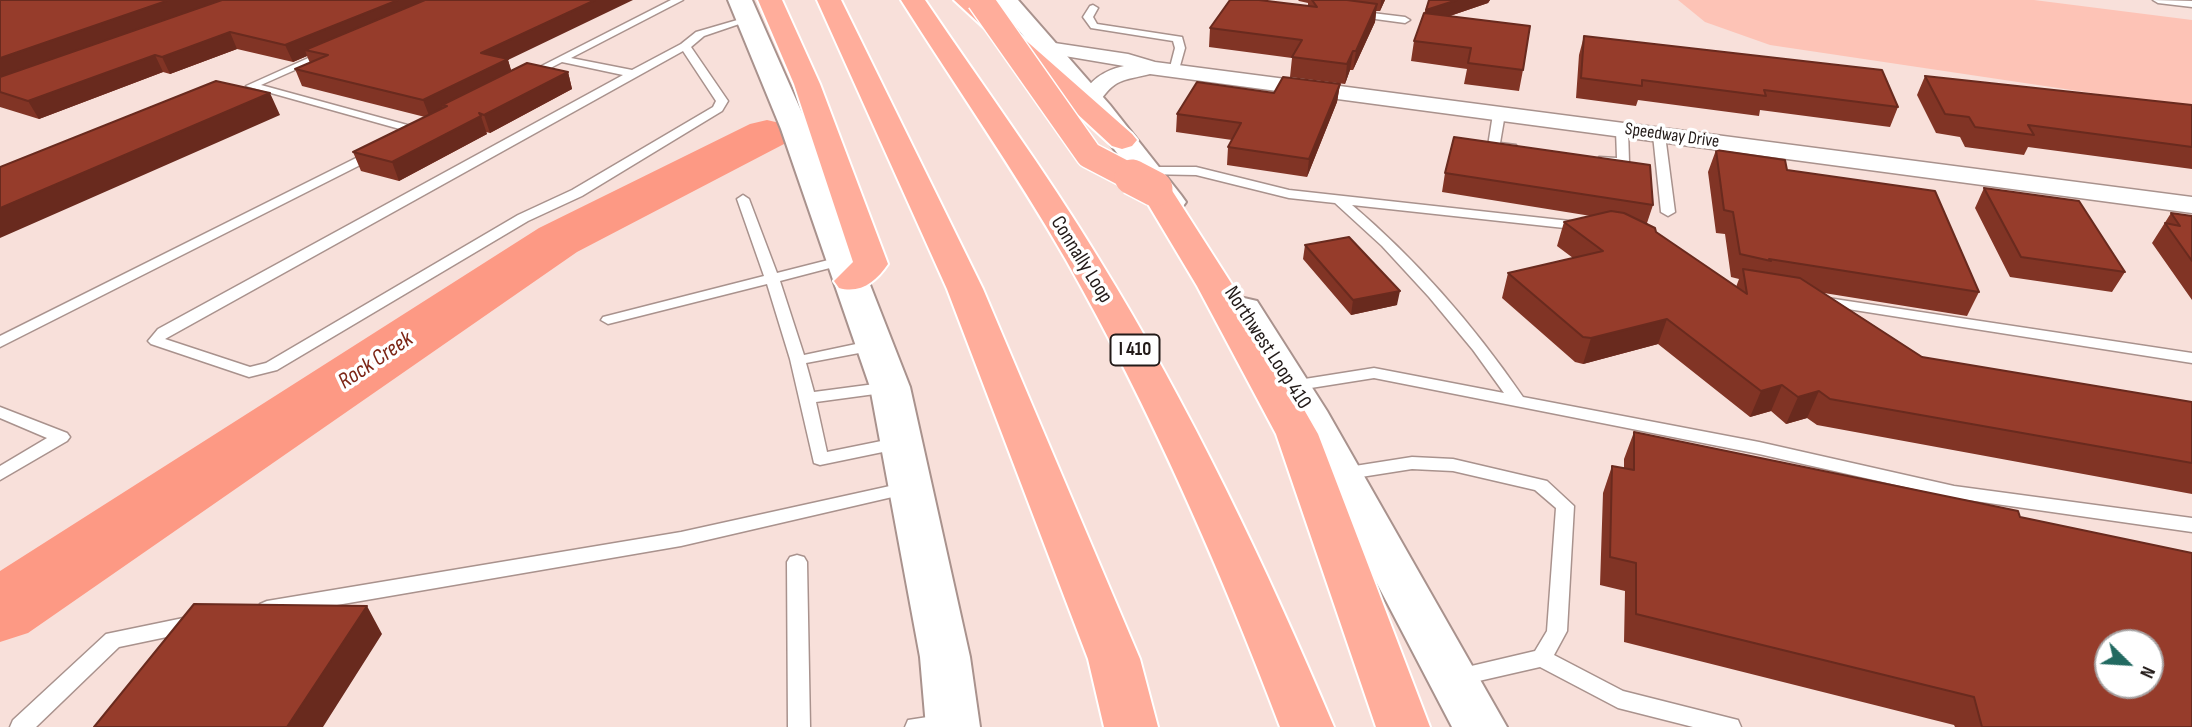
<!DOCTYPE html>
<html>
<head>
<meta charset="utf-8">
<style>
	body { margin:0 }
	#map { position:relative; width:2192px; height:727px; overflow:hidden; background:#f8e0da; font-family:"Sofia Sans Condensed",sans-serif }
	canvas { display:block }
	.north { position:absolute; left:2094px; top:629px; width:70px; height:70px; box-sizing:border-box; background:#fff; border:2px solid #a7a3a3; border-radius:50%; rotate:114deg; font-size:19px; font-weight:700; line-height:28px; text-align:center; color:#221a18 }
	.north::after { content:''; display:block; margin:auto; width:24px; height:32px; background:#216960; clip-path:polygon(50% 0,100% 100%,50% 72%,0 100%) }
</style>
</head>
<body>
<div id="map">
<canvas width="2192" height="727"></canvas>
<div class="north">N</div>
</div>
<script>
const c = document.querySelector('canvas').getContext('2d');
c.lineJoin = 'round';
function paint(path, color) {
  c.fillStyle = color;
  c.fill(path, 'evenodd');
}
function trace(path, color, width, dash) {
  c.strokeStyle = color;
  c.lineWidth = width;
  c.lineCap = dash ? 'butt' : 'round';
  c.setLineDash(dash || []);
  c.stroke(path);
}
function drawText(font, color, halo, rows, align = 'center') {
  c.font = font + ' "Sofia Sans Condensed",sans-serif';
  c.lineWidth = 7;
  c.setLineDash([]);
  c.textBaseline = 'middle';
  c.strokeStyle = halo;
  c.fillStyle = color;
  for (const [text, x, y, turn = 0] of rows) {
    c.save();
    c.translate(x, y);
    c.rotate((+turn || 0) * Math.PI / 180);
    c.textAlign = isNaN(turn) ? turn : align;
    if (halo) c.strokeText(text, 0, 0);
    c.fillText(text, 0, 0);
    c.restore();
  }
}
paint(new Path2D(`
	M1678,0H2034L2192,20V108L1770,45L1705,22Z`), '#fdc3b6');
paint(new Path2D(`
	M767,120L784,124L791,134L784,144L577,252L28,633L0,642V571L539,228L750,124Z`), '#fd9984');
const lane = new Path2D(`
	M671,0H683L571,58L632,70L681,44L696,32L751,16V20L704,36L691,47L728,101L722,111L582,196L528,221L277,370L249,377L151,344L148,341L158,329L623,75L562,62L531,78L522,76ZM683,51L716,101L713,107L572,190L518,215L266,363L250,367L165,339Z
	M2153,0L2192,1V7L2158,3Z
	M1093,5L1098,8L1093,17L1097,24L1182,37L1185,48L1178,73L1169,71L1175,48L1173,41L1091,28L1083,17L1090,6Z
	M1356,11L1405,17L1410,20L1405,23L1353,16L1351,14Z
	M324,51L333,53L261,85L422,129V133H414L246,86Z
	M1499,111L1505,114L1500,143L1516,145V151L1494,150L1488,146L1493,114Z
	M1622,126L1628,130L1629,162L1623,166L1599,163V157L1617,158L1616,130Z
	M1659,131L1665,135L1675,212L1668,216L1661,212L1653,135Z
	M376,148L382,152L380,155L0,347V336Z
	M1146,167H1196L1289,190L1588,223L1590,226L1583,230L1352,205C1418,261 1474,326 1523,397L1759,442L1954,486L2192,518V532L1954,498L1759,454L1374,378L1292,391L1286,390L1284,386L1292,381L1374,368L1504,393L1473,350L1429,297L1382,246L1335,203L1289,198L1196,175L1142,174L1140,171Z
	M743,195L749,199L777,273L844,256L851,260L849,263L780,281L804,355L875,340L883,345L875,350L806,363L814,392L890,382L898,387L890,392L816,402L827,452L901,437L910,443L907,447L820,465L814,463L790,359L767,284L608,324L601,320L603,317L764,276L737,199Z
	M1821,297L2192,353V363L1816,304L1814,301Z
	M0,407L67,433L70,437L67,441L0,480V466L47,438L0,418Z
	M1412,457L1453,459L1547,481L1574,506L1567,631L1554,655L1623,691L1730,718L1738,720L1741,727H1693L1618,708L1540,667L1457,686L1450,683L1446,677L1450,671L1535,651L1547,631L1556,508L1535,490L1453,471L1412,469L1342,480L1336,478L1333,474L1336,470L1342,468Z
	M908,482L914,484L917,488L914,492L681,546L267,617L260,614L257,609L260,604L267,601L681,532Z
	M797,555L804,557L807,562L810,727H788L787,562L790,557Z
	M193,616L200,618L203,624L200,630L119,647L36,727H10L13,720L106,634Z
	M947,714L955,716L958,723L956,727H905L908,720Z`);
const street = new Path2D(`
	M1048,42L1128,54L1155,62L2192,197V213L1150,74C1122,81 1115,78 1098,104L1090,106L1079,99C1091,80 1102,71 1124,66L1041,52L1038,48Z`);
const secondary = new Path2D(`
	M728,0H752L809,129L910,387L970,657L980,727H926L920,657L870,387L781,129Z
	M994,0H1018L1110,105L1181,195L1186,202L1181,209L1170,211L1159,209L1090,117Z
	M1244,298L1257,301L1327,411L1507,727H1452L1287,411L1226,309L1231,301Z`);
const highway = new Path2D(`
	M758,0H782L820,84L888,264C876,282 860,294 839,288L834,281L853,262L794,84Z
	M817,0H841L983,289L1140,659L1158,727H1104L1088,659L947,289Z
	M901,0H925C983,86 1045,170 1099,259C1191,408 1266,566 1334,727H1280C1219,566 1151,410 1066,260C1015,171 956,87 901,0Z
	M954,0H980L1132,134L1137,140L1132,146L1122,149L1112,146Z
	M1155,180L1166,182L1171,189L1233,286L1318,434L1430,727H1376L1276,434L1197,286L1139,189L1144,182Z`);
trace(lane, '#a9928d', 3);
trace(street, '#a9928d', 3);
trace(secondary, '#a9928d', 4);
trace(highway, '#fff', 4);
paint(lane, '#fff');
paint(street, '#fff');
paint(secondary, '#fff');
paint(highway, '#ffad9b');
const highwayBridgeFar1 = new Path2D(`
	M980,0L1089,155L1135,179`);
const highwayBridge = new Path2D(`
	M1132,177L1155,189`);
trace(highwayBridgeFar1, '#fff', 29, []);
trace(highwayBridge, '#fff', 38, []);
trace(highwayBridgeFar1, '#ffad9b', 26);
trace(highwayBridge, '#ffad9b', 35);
paint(new Path2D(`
	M0,0L508,60L511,71L568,72L572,89L490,133L486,132L487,134L399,181L361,171L353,152L425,117L302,86L295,69L310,63L307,56L293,62L237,49L170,74L163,72L39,119L0,107Z
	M1298,0H1385L1380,11H1376L1375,22L1353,70H1350L1345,84L1290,77L1292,58L1209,47L1210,28L1308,6V3L1299,1Z
	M1429,0H1490L1488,3L1450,16L1523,70L1519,91L1464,84L1467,69L1411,61L1414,41Z
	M1584,36L1898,107L1890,127L1760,110L1759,116L1638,100L1636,106L1576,98L1579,55Z
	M1925,76L2192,105V169L2028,147L2024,155L1965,147L1960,137L1936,133L1917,95Z
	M1340,84L1337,102L1307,177L1227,165L1228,147L1232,140L1176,132L1177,114L1274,93Z
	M1716,150L1787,170L1979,292L1967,316L1824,293L1922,357L2192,402V494L1817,425L1807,418L1786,424L1771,411L1750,417L1658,344L1583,364L1575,362L1502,298L1508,273L1573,258L1557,246L1564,222L1591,216L1442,192L1445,173L1653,205L1647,223L1656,232L1736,287L1739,279L1731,277L1725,234L1716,233L1708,172Z
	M1984,188L2125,272L2112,292L2010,277L1975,208Z
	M2171,213L2192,216V300L2152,243Z
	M1305,245L1397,305L1351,315L1303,259Z
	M1634,432L2020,517L2192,727H1955L1954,725L1624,642L1625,591L1600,585L1603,493L1612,466L1624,468V459Z`), '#813425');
paint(new Path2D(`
	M169,0H222L0,79V58Z
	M398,0H442L305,50L307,56L293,62L285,45Z
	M595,0H633L508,60L513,76L447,106L442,105L444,110L430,118L423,100L481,53Z
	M1381,0H1385L1380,11Z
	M1457,0H1490L1488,3L1423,25L1426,10Z
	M1377,4L1375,22L1353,70L1356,51Z
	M230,32L237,49L170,74L162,57Z
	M1353,51L1350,70L1345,84L1347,64Z
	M155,55L163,72L39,119L28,101Z
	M568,72L572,89L490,133L484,115Z
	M1340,84L1337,102L1307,177L1309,159Z
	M270,93L280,115L0,238V208Z
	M481,116L487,134L399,181L392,162Z
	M1400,291L1397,305L1351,315L1353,300Z
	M1667,319L1658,344L1583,364L1591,338Z
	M1782,385L1771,411L1750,417L1761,391Z
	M1819,391L1807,418L1786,424L1798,397Z
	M367,606L382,634L323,727H287Z`), '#692a1e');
const building = new Path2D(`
	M0,0H169L0,58Z
	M222,0H398L285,45L230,32L162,57L155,55L28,101L0,92V77Z
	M425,0H595L481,53L508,59L423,100L295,69L328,55L305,50Z
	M1230,0H1259L1317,7L1312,0H1347L1377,4L1356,51H1353L1347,64L1292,57L1302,40L1210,28Z
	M1429,0H1457L1426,10Z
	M1424,13L1530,26L1523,70L1468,63L1471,48L1414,41Z
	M1584,36L1882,70L1898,107L1764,90L1766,96L1642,80V86L1581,78Z
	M527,63L568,72L484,115L479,113L481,116L392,162L353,152L447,106L442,105Z
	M1925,76L2192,105V147L2028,125L2034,135L1975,127L1969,117L1945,114Z
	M1283,77L1340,84L1309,159L1228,147L1241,123L1177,114L1197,82L1274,93Z
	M216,81L270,93L0,208V167Z
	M1454,137L1650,165L1653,205L1445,173Z
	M1716,150L1785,160L1787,170L1935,191L1979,292L1769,259L1771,261L1740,254L1733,212L1724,210Z
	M1984,188L2079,201L2125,272L2021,257Z
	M1611,211L1624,213L1655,228L1656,232L1747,294L1743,269L1800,278L1922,357L2192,402V463L1830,399L1819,391L1798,397L1782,385L1761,391L1667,319L1591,338L1583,337L1508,273L1603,251L1564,222Z
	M2171,213L2192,216V261L2165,223L2180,226Z
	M1349,237L1400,291L1353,300L1305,245Z
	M1634,432L2018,511L2020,517L2192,553V727H1982L1974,697L1636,614V563L1610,557L1612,466L1634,470ZM2108,643H2150V685H2108Z
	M194,604L367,606L287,727H94Z`);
paint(building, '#963c2b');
trace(building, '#692a1e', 2);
drawText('18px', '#221a18', '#fff', [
	["Speedway Drive",1672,136,8]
]);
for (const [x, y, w] of [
	[1135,350,49]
]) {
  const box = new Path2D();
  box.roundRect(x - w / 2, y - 15.5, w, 31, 5);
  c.fillStyle = '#fff';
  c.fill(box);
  trace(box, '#221a18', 2);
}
drawText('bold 19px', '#221a18', null, [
	["I 410",1135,350]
]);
drawText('21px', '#221a18', '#fff', [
	["Connally Loop",1081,260,58],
	["Northwest Loop 410",1267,348,57]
]);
drawText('italic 23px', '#7d2616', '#fff', [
	["Rock Creek",376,361,-34]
]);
</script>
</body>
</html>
